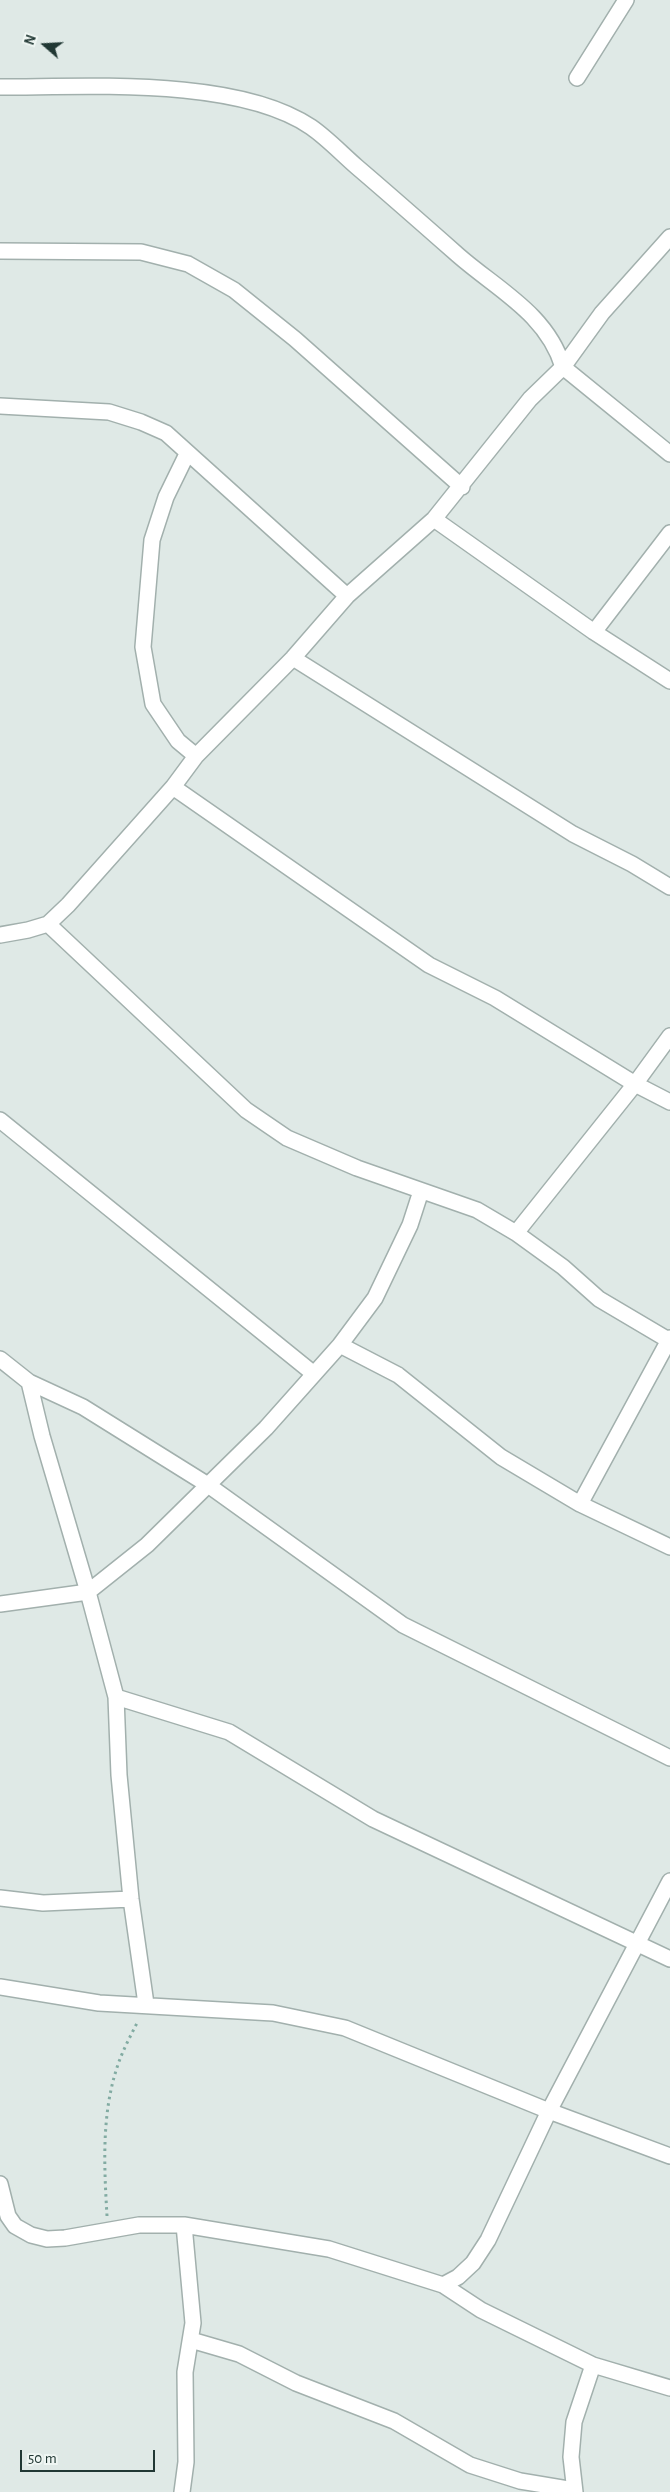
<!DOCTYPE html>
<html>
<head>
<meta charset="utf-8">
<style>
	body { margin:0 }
	#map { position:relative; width:670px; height:2492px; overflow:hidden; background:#dfe9e6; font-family:"Alegreya Sans",sans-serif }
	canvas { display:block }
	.north { position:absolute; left:20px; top:20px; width:50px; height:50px; -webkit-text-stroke:4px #eff6f3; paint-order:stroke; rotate:289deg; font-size:14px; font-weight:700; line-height:20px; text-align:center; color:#213834 }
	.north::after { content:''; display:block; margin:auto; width:18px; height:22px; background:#213834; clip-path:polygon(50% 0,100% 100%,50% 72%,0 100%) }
	.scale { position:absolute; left:20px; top:2450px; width:135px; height:22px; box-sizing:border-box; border:2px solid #213834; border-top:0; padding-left:6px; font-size:15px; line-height:18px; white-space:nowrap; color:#213834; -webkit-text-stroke:4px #eff6f3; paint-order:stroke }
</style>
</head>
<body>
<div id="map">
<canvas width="670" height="2492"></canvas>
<div class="north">N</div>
<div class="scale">50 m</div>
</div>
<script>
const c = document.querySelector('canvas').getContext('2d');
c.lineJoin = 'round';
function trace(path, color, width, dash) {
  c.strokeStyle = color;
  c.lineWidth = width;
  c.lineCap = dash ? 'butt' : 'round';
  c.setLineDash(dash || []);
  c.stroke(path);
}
const minor = new Path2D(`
	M577,78L626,0
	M0,87C88,87 237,77 311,127C327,138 342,154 357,167C391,196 425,226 459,256C498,290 547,314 563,367L670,454
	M0,251L141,252L188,264L234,290L295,339L462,487
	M0,406L109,412L141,422L166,433L347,596
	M187,454L166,497L152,540L143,647L153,704L178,741L196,756
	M434,519L594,632L670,681
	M594,632L670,533
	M293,658L573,834L632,864L670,887
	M173,787L429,965L495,998L635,1084L670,1102
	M48,924L246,1110L287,1138L357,1168L477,1210L516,1233L563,1267L599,1299L670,1341
	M0,935L28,930L48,924L68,905L173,787L196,756L293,658L347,596L434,519L530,399L563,367L602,313L670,237
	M0,1120L314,1374
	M516,1233L635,1084L670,1036
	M340,1345L398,1375L501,1457L580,1504L670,1547
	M0,1359L29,1382L42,1436L88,1592L116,1697L119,1775L131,1899L146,2004
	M29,1382L83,1407L208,1485L403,1625L670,1758
	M580,1504L670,1338
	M0,1604L88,1592L147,1545L208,1485L266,1428L340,1345L375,1298L410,1225L421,1191
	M116,1697L229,1732L373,1819L670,1959
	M0,1898L43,1903L131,1899
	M0,1987L99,2003L273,2013L345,2028L549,2111L670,2156
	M0,2184L8,2216L15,2226L31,2235L47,2239L65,2238L139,2225H184L329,2249L443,2285L481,2310L593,2365L670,2388
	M443,2285L458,2277L473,2263L488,2240L549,2111L670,1881
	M191,2340L239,2354L296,2383L394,2421L470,2465L520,2481L574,2490
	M182,2492L186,2462L185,2372L193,2323L184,2225
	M575,2492L571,2457L574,2422L593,2365`);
trace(minor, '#a2b0ad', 18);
trace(new Path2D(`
	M107,2216C104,2164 101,2109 120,2059C125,2046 132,2033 138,2021`), '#82aba2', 3, [2.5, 4]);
trace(minor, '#fff', 15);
</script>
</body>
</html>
